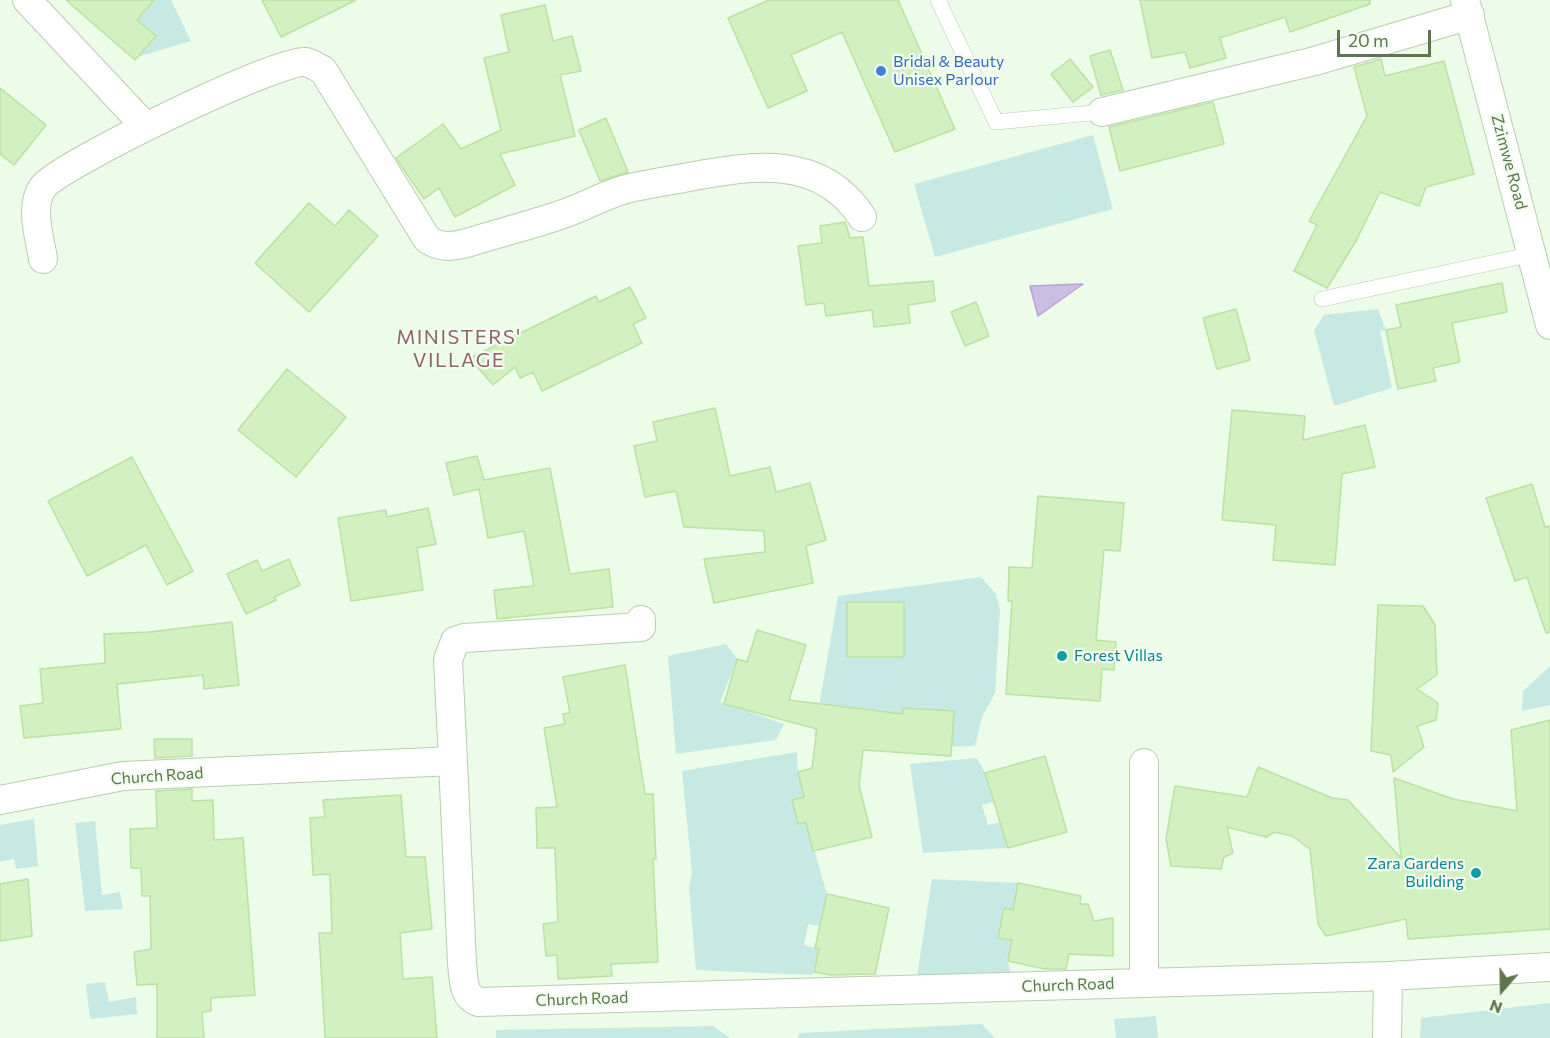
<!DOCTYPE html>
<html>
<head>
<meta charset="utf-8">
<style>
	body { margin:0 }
	#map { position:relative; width:1550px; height:1038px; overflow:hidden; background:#ecfce8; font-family:Commissioner,sans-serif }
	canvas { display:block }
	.north { position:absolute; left:1472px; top:960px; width:60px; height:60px; -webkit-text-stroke:4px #f1feef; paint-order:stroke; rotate:200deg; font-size:16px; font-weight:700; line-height:24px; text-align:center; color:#5e754d }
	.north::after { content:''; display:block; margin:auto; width:21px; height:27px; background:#5e754d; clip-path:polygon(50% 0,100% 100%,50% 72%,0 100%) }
	.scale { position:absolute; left:1337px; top:30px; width:94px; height:27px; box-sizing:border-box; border:3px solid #5e754d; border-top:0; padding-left:8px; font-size:18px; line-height:21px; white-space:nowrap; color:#5e754d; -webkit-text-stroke:4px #f1feef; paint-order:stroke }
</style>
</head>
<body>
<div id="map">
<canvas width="1550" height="1038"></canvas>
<div class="north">N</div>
<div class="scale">20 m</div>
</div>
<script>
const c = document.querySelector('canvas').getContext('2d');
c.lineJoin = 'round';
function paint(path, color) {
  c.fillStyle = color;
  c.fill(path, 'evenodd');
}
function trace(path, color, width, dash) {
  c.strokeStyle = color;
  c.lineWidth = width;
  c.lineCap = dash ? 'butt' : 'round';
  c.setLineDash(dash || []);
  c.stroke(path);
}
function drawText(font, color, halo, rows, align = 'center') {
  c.font = font + ' Commissioner,sans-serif';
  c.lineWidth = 4.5;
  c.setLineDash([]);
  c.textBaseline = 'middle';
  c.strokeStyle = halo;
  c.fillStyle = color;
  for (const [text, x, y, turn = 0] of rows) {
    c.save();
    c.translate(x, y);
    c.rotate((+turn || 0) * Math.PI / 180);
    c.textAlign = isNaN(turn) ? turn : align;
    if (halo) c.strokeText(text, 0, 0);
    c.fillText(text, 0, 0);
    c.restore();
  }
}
paint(new Path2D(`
	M101,0H171L191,41L133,58Z
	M1093,135L1113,209L935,257L914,184Z
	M1378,309L1386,330L1380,331L1392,388L1334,406L1314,330L1324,315Z
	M981,577L996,594L1000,610L995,693L982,717L975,746L901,748L814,736L838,596Z
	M726,644L737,659L720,702L784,724L776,740L676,754L668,656Z
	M1550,666V705L1522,711L1523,691Z
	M797,752L798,772L804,797L792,800L798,824L806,822L827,894L820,926L808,924L804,945L819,949L812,975L696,970L689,887L692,873L682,771Z
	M977,758L985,773L993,802L982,805L988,825L1000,822L1008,848L923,853L910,764Z
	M34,819L38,866L16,869L14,859L0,862V825Z
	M95,821L102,895L120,892L123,909L85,911L75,823Z
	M932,879L1018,883L1013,910L1004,908L998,937L1012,940L1008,961L1012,978L916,983Z
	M105,982L109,1002L136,997L137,1014L90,1019L86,984Z
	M1550,1003V1038H1420L1421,1018Z
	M1156,1016L1158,1038H1116L1114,1019Z
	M982,1024L995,1038H798L799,1033Z
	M713,1026L730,1038H496V1030Z`), '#c7e9e3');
const water = new Path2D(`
	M1083,284L1038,316L1030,286Z`);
paint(water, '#ccbde5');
trace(water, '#b7a4d6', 1.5);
const building = new Path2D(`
	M66,0H154L137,20L156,36L135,60Z
	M262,0H356L281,37Z
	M769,0H898L955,129L895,152L842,32L791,55L807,91L768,108L728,18Z
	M1140,0H1370V4L1290,32L1285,17L1220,38L1226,58L1190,68L1185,52L1152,58Z
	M545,5L553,41L572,36L581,71L560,75L575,136L500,154L515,185L455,217L439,188L424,199L396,158L443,124L461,149L501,130L484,58L509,52L501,15Z
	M1110,50L1123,90L1101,95L1090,56Z
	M1070,59L1093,87L1073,102L1051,74Z
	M1381,59L1385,76L1444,61L1474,174L1426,187L1419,206L1380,192L1356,241L1327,288L1294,271L1317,225L1309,221L1367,116L1354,67Z
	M0,88L46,125L14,165L0,154Z
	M1213,102L1224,144L1120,171L1109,127Z
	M606,118L628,172L600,181L579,130Z
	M309,203L335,226L349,210L378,236L309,312L255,263Z
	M845,222L850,238L863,237L869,286L933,281L935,301L908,305L910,323L874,327L872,310L826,316L824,303L806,305L798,246L822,243L820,226Z
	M1502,283L1507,312L1452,323L1460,362L1433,368L1436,381L1398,389L1386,330L1401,327L1396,305Z
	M630,287L646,318L633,324L642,343L542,391L533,372L520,378L515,367L493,385L470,358L596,296L599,302Z
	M976,302L989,336L965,346L951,312Z
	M1236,309L1250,360L1217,369L1203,318Z
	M287,369L346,417L296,477L238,430Z
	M715,408L730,476L770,467L776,492L810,483L826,540L806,546L813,583L714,603L704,559L765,552L764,531L684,527L676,491L645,497L634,446L657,441L653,422Z
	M1232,410L1305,416L1303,440L1365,425L1375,467L1342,474L1335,565L1273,560L1276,525L1222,520Z
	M477,456L484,480L550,468L570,574L609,569L613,607L497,619L494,590L534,586L524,531L488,538L479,489L454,495L446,463Z
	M132,457L193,571L167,585L146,545L87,576L48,501Z
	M1532,484L1545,527L1550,526V632L1546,633L1527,577L1515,581L1486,498Z
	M1038,496L1124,503L1120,551L1104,550L1096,640L1116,642L1114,670L1102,669L1100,701L1006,694L1012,601H1008L1009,567L1032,568Z
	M428,508L436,544L417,548L423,590L351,601L338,518L386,510L387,517Z
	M289,559L300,585L274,597L276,600L246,614L227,574L257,560L262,571Z
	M847,602H904V657H847Z
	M1378,605L1423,606L1435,625L1437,675L1417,689L1438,703L1436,720L1417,726L1424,747L1393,772L1391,755L1371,751Z
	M232,622L239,685L204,689L203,675L117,684L121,729L24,738L20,706L43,703L40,669L105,663L104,634L149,632Z
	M757,630L806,645L789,700L903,714V708L954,711L951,756L863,750L859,785L872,837L813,851L806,822L798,824L792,800L804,797L798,772L812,768L817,729L724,704L737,659L747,662Z
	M625,665L645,794H653L656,859H653L658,962L611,964L612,976L558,979L557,955L546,956L543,924L558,922L555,848H537L536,808L557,807L544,728L565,724L563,714L570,713L563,677Z
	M1550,720V929L1408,939L1406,919L1326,936L1318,924L1310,849L1292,836L1275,832L1266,837L1227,827L1233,853L1224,857L1221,869L1171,866L1166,839L1175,786L1247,797L1258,767L1332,798L1348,800L1401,858L1394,778L1453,799L1517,811L1511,730Z
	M154,739H192V756L155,758Z
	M1045,756L1067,832L1008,848L985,773Z
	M192,789V801L213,800L214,840L243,838L255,995L211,998V1011L202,1012L204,1038H157V984L137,985L134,952L151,949L150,896H142L141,868H131L130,829L157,828L156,791Z
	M401,795L406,857H425L432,929L400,933L403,979L432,977L437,1038H325L319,933H332L330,874L313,875L310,818L325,817L323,800Z
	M28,879L32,936L0,941V884Z
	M1018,883L1081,896L1080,904H1088L1094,921L1113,918V956L1069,954L1066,969H1045L1008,961L1012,940L998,938L1004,908L1013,910Z
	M827,894L889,908L875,974L830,975L814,972L819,949L815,948Z`);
paint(building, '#d3f0c1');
trace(building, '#bbe2a2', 1.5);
const service = new Path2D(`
	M938,0L996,122L1102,112
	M1322,299L1533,254`);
const minor = new Path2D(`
	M27,0L145,126
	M1465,0L1550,325
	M1102,112L1315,61L1470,15
	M43,259C40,238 29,206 43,187C59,165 280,58 306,62C311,63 318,68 323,70L427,239C440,248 451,247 467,243C499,233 531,225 563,214C584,207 604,195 626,189C647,184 668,181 689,177C752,165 821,154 862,217
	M453,761L448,660L455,641L464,638L641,627V620
	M0,800L123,776L453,761L462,964C464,978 462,996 478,1002L1388,976L1550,967
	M1144,983V763
	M1387,1038L1388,976`);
trace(service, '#b9cdaf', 16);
trace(minor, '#b9cdaf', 30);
trace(service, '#fff', 15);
trace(minor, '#fff', 28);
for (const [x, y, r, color] of [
	[881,71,6,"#3f7fe0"],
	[1062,656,6,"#0f9aa8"],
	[1476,873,6,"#0f9aa8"]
]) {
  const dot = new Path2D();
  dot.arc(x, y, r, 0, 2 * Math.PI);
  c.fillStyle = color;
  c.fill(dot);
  trace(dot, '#f1feef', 2);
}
drawText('16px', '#366cbe', '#f1feef', [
	["Bridal & Beauty",893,62],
	["Unisex Parlour",893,80]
], 'left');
drawText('16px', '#5e754d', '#f1feef', [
	["Zzimwe Road",1509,162,75],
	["Church Road",157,776,-4],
	["Church Road",1068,985,-2],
	["Church Road",582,999,-2]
]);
drawText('16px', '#0d838f', '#f1feef', [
	["Forest Villas",1074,656],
	["Zara Gardens",1464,864,"right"],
	["Building",1464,882,"right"]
], 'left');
c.letterSpacing = '1.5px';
drawText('20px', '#91656a', '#f1feef', [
	["MINISTERS'",459,337],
	["VILLAGE",459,360]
]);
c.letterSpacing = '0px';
</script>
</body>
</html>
